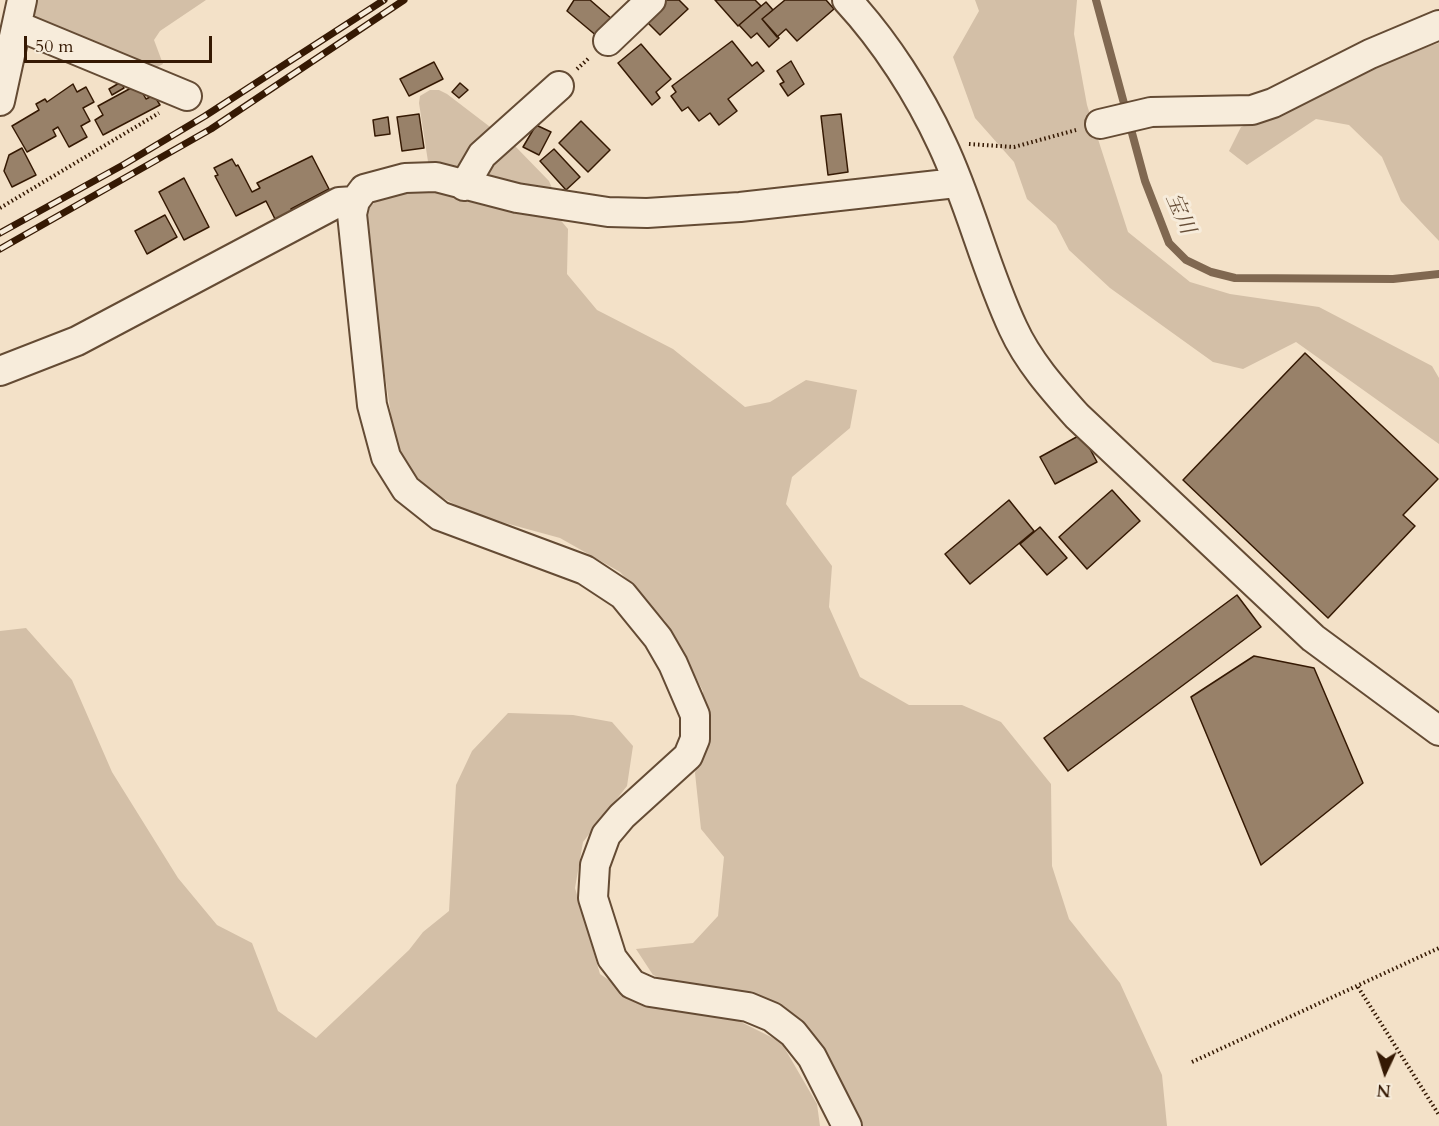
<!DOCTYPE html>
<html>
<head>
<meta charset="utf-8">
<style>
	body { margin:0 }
	#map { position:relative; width:1439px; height:1126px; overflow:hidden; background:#f3e1c8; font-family:Cardo,serif }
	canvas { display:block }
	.north { position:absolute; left:1355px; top:1042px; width:60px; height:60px; -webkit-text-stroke:4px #f7ecdb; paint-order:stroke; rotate:184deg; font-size:16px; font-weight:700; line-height:24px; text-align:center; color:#351903 }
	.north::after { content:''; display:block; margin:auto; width:21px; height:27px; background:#351903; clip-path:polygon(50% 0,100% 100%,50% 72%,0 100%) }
	.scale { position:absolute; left:24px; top:36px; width:188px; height:27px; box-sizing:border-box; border:3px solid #351903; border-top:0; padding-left:8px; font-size:18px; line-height:21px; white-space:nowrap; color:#351903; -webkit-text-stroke:4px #f7ecdb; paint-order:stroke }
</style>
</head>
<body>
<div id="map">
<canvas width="1439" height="1126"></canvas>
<div class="north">N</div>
<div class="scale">50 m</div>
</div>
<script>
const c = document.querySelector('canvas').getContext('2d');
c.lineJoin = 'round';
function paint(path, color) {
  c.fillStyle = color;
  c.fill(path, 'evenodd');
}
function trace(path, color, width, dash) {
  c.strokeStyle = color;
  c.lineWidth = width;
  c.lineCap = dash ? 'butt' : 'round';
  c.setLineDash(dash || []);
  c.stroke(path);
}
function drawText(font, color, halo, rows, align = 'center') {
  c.font = font + ' Cardo,"Noto Serif JP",serif';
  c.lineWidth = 6;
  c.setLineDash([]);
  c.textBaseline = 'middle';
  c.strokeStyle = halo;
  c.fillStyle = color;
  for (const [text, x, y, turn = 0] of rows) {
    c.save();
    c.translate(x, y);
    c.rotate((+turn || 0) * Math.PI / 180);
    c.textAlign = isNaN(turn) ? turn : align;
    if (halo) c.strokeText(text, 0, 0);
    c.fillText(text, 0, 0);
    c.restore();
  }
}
paint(new Path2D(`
	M30,0H206L160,31L154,40L163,64L154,69L32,18Z
	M975,0H1077L1074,34L1087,105L1128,232L1190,282L1230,294L1319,307L1432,366L1439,378V444L1296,342L1243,369L1213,362L1110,288L1069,250L1056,225L1027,199L1014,162L975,118L953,57L979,11Z
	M1439,43V241L1401,201L1382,157L1349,125L1316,119L1247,165L1229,151L1241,127L1310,102L1383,61Z
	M430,90H439L447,94L515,146L549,181L552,188L550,192L429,168L419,103L420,96Z
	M432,183L558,217L568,229L567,274L597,310L673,349L745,407L770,402L806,380L857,390L850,428L792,477L786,504L832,566L829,607L860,677L909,705H962L1001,722L1051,784L1052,866L1069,919L1120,983L1162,1075L1167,1126H857L836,1084L794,1014L752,992L682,987L653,975L636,949L693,943L718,916L724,857L701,829L695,773L703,738V691L665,621L620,572L560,538L472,514L425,488L396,448L369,270L366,211L386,191Z
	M26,628L72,680L112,772L178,878L217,925L252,943L278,1011L316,1038L409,950L423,932L449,911L456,785L472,751L508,713L573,715L612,722L633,746L627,786L583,842L575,888L600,974L638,1000L727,1015L781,1042L817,1104L820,1126H0V631Z`), '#d3bfa7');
trace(new Path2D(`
	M1096,0L1145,181L1169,243L1186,260L1211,272L1235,278L1393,279L1439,274`), '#806851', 8);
const building = new Path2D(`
	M574,0H590L613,20L598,37L567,11Z
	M664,0H679L688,9L660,35L644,19Z
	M715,0H755L761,6L738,26Z
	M785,0H826L834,9L797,41L786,29L777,37L762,19Z
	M766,2L773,10L762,19L779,38L769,47L757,33L751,38L739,25Z
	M732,41L752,66L757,62L764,71L728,99L737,111L719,125L710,113L699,121L688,107L682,111L671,96L676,92L672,86Z
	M641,44L671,79L656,92L660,98L652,105L618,63Z
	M791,61L804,84L788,96L780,84L784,82L777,71Z
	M434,62L443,79L409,96L400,79Z
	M121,82L124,88L112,95L109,89Z
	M460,83L468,90L459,98L452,92Z
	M73,84L77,92L86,87L94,102L83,108L90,121L81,126L87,137L69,147L58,127L53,130L56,136L27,152L12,126L39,110L36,104L45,99L47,102Z
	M131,88L141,90L146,99L154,95L160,105L103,135L95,120L103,115L98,106Z
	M419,114L424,148L402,151L397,117Z
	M841,114L848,172L828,175L821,116Z
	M388,117L390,134L375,136L373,120Z
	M581,121L610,150L588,172L559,143Z
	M536,125L551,132L539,155L523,147Z
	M22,148L36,175L12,187L4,171L9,155Z
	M554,149L580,177L566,190L540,161Z
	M312,156L329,189L291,209L294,215L282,221L280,217L275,219L266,201L236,216L215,176L218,175L214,168L232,159L236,166L238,165L252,192L260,188L257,183Z
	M184,178L209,227L184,240L159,192Z
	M165,215L177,237L147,254L135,231Z
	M1305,353L1438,479L1403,515L1415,526L1328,618L1183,480Z
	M1082,434L1097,462L1055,484L1040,457Z
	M1112,490L1140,521L1087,569L1059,537Z
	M1009,500L1034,531L970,584L945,554Z
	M1040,527L1067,558L1047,575L1020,544Z
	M1237,595L1261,627L1068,771L1044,738Z
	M1254,656L1314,668L1363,783L1261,865L1191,697Z`);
paint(building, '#988169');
trace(building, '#351903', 1.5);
const minor = new Path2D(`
	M847,0C885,41 919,94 942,144C970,203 985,268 1013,328C1028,361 1053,389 1077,416L1313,638L1439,731
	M18,26L187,96
	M608,41L651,0
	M0,101L22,0
	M1100,124L1151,112L1252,110L1273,103L1370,54L1439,25
	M464,186L482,155L559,86
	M0,371L77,341L339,202L355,201
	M847,1126L812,1057L793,1033L772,1017L748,1007L650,992L632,984L612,958L593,898L595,865L606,835L622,816L688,756L695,739V715L673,664L658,638L623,595L585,570L440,516L406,489L386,457L372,405L352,214L355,201L364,189L405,178L436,177L517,198L608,212L647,213L740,207L956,183`);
trace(minor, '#644b34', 32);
trace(new Path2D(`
	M577,69L589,58
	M969,144L1014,147L1076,130
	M0,208L159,113
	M1358,987L1439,1115
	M1192,1062L1439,948`), '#351903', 4, [1.5, 3]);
trace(minor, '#f7ecdb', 28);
const rail = new Path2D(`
	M0,233L123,165L205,116L384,0
	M0,249L211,129L404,0`);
trace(rail, '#351903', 7);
trace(rail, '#f7ecdb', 4.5, [14]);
drawText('italic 21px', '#674e37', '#f7ecdb', [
	["宝川",1179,214,66]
]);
</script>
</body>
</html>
